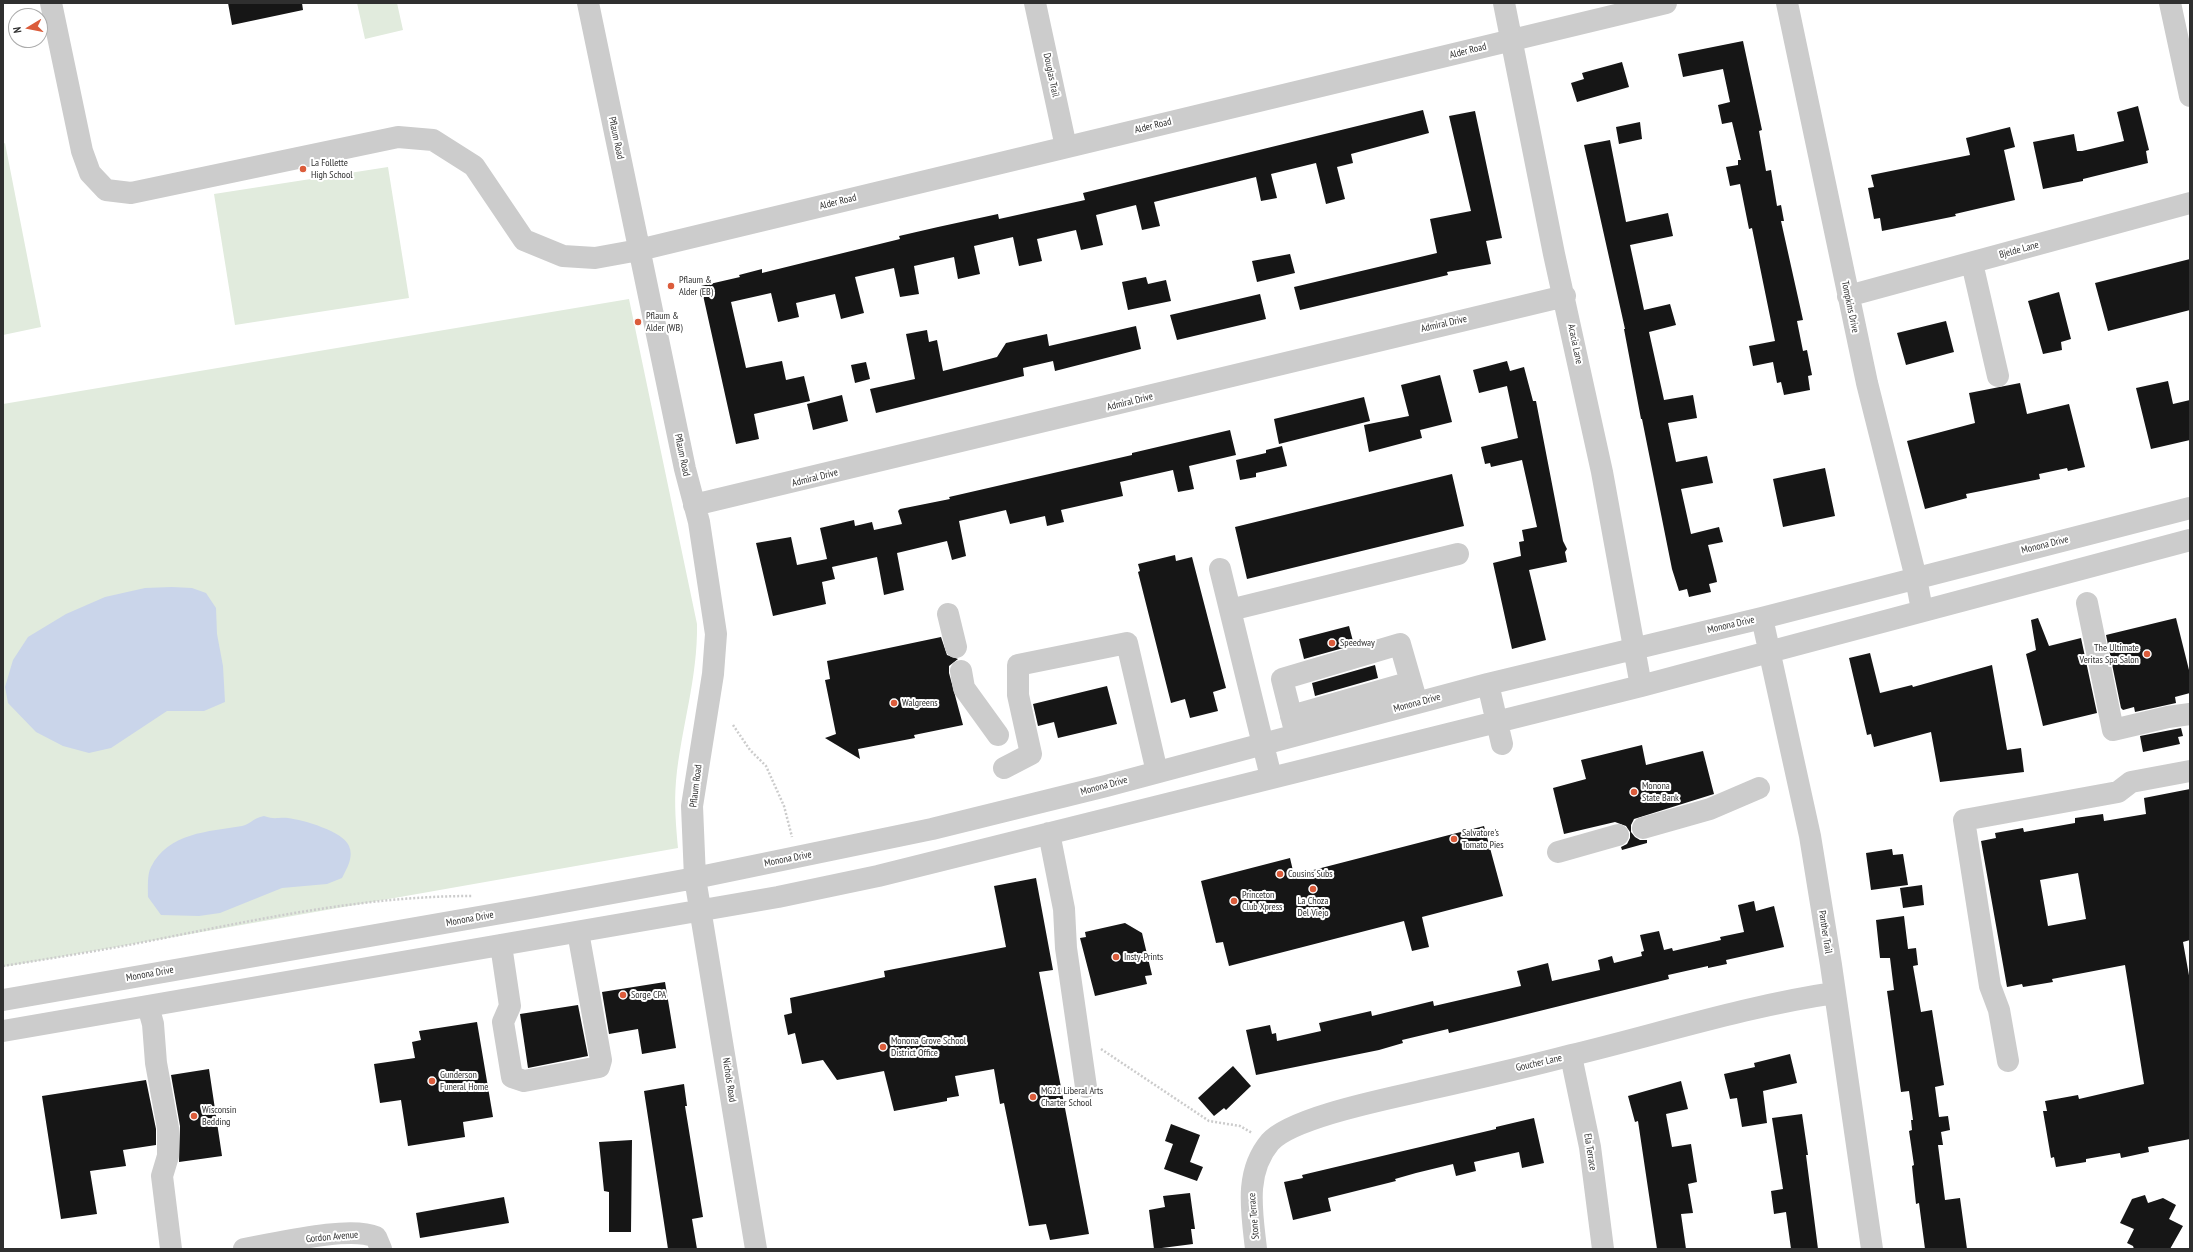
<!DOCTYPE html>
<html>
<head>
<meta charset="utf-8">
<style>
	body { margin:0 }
	#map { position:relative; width:2193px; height:1252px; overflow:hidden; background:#fff; font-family:"PT Sans Narrow",sans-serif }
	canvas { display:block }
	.frame { position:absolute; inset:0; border:4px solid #2f2f2f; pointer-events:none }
	.north { position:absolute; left:8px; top:8px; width:40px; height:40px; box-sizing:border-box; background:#fff; border:1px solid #acacac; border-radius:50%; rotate:260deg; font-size:11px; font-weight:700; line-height:16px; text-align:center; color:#2f2f2f }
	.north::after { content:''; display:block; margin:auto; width:14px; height:18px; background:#db5c3b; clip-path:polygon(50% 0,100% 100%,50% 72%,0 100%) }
</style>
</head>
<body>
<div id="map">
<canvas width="2193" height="1252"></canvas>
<div class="frame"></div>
<div class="north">N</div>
</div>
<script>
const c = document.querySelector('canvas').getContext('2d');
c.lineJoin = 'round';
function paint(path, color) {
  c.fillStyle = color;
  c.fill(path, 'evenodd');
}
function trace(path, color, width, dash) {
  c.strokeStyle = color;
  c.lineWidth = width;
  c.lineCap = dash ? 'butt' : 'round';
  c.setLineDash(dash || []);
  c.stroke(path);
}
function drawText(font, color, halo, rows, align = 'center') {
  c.font = font + ' "PT Sans Narrow",sans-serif';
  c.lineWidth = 4;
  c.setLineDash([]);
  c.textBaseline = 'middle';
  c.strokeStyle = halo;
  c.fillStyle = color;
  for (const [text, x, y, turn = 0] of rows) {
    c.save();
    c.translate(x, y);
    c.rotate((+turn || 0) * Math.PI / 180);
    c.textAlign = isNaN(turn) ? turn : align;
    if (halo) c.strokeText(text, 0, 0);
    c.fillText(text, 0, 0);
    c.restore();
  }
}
paint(new Path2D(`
	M357,3H397L403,30L365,39Z
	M5,143L41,327L3,335V144Z
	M388,167L409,298L235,325L214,194Z
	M629,299L697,624C698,678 681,728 676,781C674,804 676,826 678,848L3,967V404Z`), '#e1ebdd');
paint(new Path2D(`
	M172,587L192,588L206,593L216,608L217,634L223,666L225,702L204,711H167L111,748L89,753L63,746L36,732L8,703L5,687L13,660L28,637L66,614L105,597L145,588Z
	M264,816C275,820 278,817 288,818C303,820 343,831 349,846C354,857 347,868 342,878L327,884L282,888L220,913L199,916L161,915L148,897C148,888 147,874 151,867C169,832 208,832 242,826C249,825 253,818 264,816Z`), '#cad5ea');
paint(new Path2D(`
	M228,3H302L303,10L232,25Z
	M1743,41L1762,130L1759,131L1766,171L1771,170L1777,206L1781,205L1784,221H1781L1803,320L1797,321L1803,351L1807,350L1812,375L1808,376L1810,390L1784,395L1781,382L1777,383L1773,362L1753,366L1749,346L1775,341L1752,228L1749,229L1740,184L1730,186L1726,167L1738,165V160H1741L1732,122L1722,124L1718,105L1730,102L1723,69L1683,77L1678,54Z
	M1622,62L1629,87L1577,102L1571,83L1584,79L1582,73Z
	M2138,106L2149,150L2146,151L2148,163L2083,179V181L2043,189L2033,142L2074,134L2077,151H2082L2124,141L2117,112Z
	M1423,110L1429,133L1351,154L1353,163L1337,167L1345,199L1326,204L1316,163L1271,174L1277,198L1261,201L1256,177L1154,202L1160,226L1142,230L1136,205L1096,215L1103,245L1081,250L1076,230L1037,239L1042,261L1019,266L1013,237L974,246L980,274L958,279L954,257L914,266L919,294L900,297L894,268L855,277L864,313L841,319L835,294L796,303L799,317L778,322L771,293L731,302L746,368L782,361L786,380L804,376L810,401L754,414L759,439L736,444L701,286L740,277L739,275L762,269V273L900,239L899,236L938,227L998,214L999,219L1085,200L1083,193Z
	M1475,111L1502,238L1486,241L1491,264L1447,272L1448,275L1300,310L1294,287L1437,253L1430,219L1471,211L1449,116Z
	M1640,122L1642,139L1619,144L1616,127Z
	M2010,127L2015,147L2004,150L2015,200L1955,214L1956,216L1882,231L1880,218L1874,219L1868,188L1874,187L1871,175L1970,155L1966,138Z
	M1610,140L1626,222L1668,213L1673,236L1630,245L1644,310L1670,304L1676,325L1649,332L1664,400L1693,395L1697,418L1668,423L1676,462L1707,456L1713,483L1681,489L1691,534L1719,527L1723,542L1708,545L1716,577L1717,582L1709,584L1711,592L1689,597L1687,589L1679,591L1672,569L1642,419H1641L1624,329H1625L1584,145Z
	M1290,254L1295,273L1257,282L1252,261Z
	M2190,259V310L2108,331L2095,283Z
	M1146,277L1148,284L1166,280L1171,301L1128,310L1122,282Z
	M2059,292L2071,339L2061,342L2062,350L2043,354L2028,301Z
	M1260,294L1266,319L1177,340L1170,315Z
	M1946,321L1954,352L1906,365L1897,333Z
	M1136,326L1141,349L1055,371L1053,361L1023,368L1024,376L876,413L870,389L915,379L906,334L927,330L929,342L937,340L943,371L997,357L1006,343L1047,334L1049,346Z
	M1507,361L1510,371L1524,367L1533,401H1536L1563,541L1567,549L1565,552L1567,562L1529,570L1546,640L1512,649L1493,563L1521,556L1519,542L1524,541L1522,530L1537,527L1522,460L1491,467L1490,463L1485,464L1481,447L1518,438L1507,386L1479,393L1473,370Z
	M866,362L870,379L855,383L851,365Z
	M1440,375L1452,422L1420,430L1422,438L1369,452L1364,425L1409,416L1401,385Z
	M2168,381L2173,404L2190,400V440L2151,449L2136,388Z
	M2020,383L2027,414L2069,404L2085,467L2068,471L2067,468L2039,474L2040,479L1966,494L1967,498L1925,509L1907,441L1975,423L1969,393Z
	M842,395L848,421L813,430L807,404Z
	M1364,397L1370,421L1279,444L1274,419Z
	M1230,430L1236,455L1189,466L1194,489L1178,492L1173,470L1120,482L1123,496L1061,510L1064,522L1047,526L1045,516L1010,524L1006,510L959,521L966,556L952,560L947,541L897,553L904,590L884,595L877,557L832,567L835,579L822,582L826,604L773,616L756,543L791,537L797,565L827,559L820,528L854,520L855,526L872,522L874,530L902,524L898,511L900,509L950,499L949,497L1132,455V453Z
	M1282,446L1287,466L1256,473V477L1240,480L1236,460L1266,453V450Z
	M1825,468L1835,516L1783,527L1773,479Z
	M1452,474L1464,526L1247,579L1235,527Z
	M1175,555L1176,561L1192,557L1226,688L1213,692L1218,711L1190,718L1185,699L1171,703L1138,572L1140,571L1138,564Z
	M2038,618L2049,646L2081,638L2097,713L2043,726L2026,654L2036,650L2031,620Z
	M2176,618L2190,674V693L2175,697L2176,703L2135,712L2134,707L2123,710L2121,708L2106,635Z
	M1349,626L1354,645L1304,659L1299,639Z
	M941,637L947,655L958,659L949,666V673L963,725L914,735L915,738L858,749L860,759L825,738L836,734L825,680L830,679L827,661Z
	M1870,653L1880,693L1912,685L1913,687L1992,665L2007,750L2021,748L2024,772L1940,782L1931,732L1874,747L1871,734L1867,735L1849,658Z
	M1375,665L1378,678L1315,696L1312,683Z
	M1107,686L1117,724L1058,738L1054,722L1038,726L1033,704Z
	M2181,728L2183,736L2178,737L2180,744L2143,752L2140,736Z
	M1642,745L1646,765L1703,751L1714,794L1634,819L1631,825V832L1635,837L1640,840H1647V843L1622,850L1621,847L1627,844L1630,838V832L1626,826L1615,822L1564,834L1553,788L1586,779L1581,760Z
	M2190,789V940L2183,942L2190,981V1139L2148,1147L2149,1152L2121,1158L2120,1153L2086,1159V1162L2056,1167L2054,1157L2051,1158L2043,1111H2047L2045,1101L2078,1095L2079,1099L2144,1084L2125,965L2052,979L2053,982L2023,987L2022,984L2007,987L1981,841L1996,838L1995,833L2023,828L2024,832L2075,823V818L2103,814L2104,821L2146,814L2144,798ZM2078,873L2086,919L2048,926L2040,880Z
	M1484,826L1503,896L1422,917L1429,947L1412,951L1404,921L1229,966L1223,942L1216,943L1201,881L1290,858L1294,875Z
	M1892,849L1893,855L1903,854L1908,885L1871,890L1866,853Z
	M1036,878L1053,970L1039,972L1089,1234L1050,1240L1046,1224L1029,1226L1004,1103L1000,1104L994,1069L955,1076L959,1096L947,1098V1101L894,1111L884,1071L837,1080L823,1060L802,1064L795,1033L788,1035L784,1015L792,1013L790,998L885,977L884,971L1006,947L994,886Z
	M1922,885L1924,905L1903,908L1900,888Z
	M1754,901L1756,911L1774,906L1784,947L1726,960L1727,964L1708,968V966L1668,975L1669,979L1495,1022L1449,1033L1448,1029L1402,1040L1403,1043L1379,1050L1256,1075L1246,1030L1270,1025L1272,1034L1276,1033L1277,1041L1321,1031L1319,1023L1371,1011L1372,1016L1433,1001L1434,1006L1521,986L1517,971L1548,963L1552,981L1600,970L1598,960L1612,956L1614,963L1642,956L1641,952L1644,951L1640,935L1659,931L1664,950L1672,948L1673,951L1721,940L1720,937L1744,932L1738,905Z
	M1904,916L1908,949L1916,948L1918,965L1913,966L1921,1012L1932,1010L1944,1085L1935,1087L1939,1117L1948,1116L1950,1130L1941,1132L1943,1145H1938L1945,1200L1960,1198L1967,1249H1925L1919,1203L1916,1204L1912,1166L1914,1165L1909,1131L1912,1130L1911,1120H1913L1909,1091L1901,1092L1887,991L1894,990L1890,958H1880L1876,920Z
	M1125,923L1142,933L1152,975L1145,976L1147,984L1095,996L1080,938L1086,937L1085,932Z
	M665,982L676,1048L642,1054L638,1029L609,1034L602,992Z
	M578,1005L588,1056L528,1068L520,1014Z
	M477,1022L493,1117L463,1122L465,1137L408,1146L401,1100L380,1103L374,1064L415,1058L412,1042L421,1040L419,1031Z
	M1790,1054L1797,1083L1763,1091L1767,1123L1742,1127L1737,1098L1730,1099L1724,1074L1755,1067L1754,1063Z
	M1233,1066L1251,1086L1226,1110L1224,1108L1214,1116L1198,1098Z
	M209,1069L222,1156L179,1162L180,1126L171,1075Z
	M146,1080L156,1129V1145L123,1150L126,1166L90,1171L97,1214L61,1219L42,1096Z
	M1681,1081L1688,1109L1666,1114L1672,1147L1691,1144L1697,1182L1688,1184L1693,1213L1681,1214L1686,1249H1657L1638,1121L1635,1122L1628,1096Z
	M684,1084L687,1106H685L703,1217L692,1219L697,1249H668L644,1091Z
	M1802,1114L1808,1155H1806L1818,1249H1791L1786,1212L1774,1214L1771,1191L1783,1189L1772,1118Z
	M1534,1118L1544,1163L1522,1168L1519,1152L1474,1162L1476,1171L1456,1176L1453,1164L1416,1173L1395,1179L1396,1181L1328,1198L1331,1211L1293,1220L1284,1182L1303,1178L1302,1175L1496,1129V1127Z
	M1171,1124L1200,1135L1190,1162L1203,1167L1197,1181L1164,1169L1173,1144L1165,1141Z
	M632,1140L631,1232H609V1192L604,1191L599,1142Z
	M1190,1193L1195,1229H1191L1193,1244L1154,1249L1149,1210L1165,1207L1163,1196Z
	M2145,1195L2148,1203L2163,1198L2176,1205L2169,1219L2183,1226L2170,1249H2134L2133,1246L2127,1243L2134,1229L2120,1223L2132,1199Z
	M504,1197L509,1223L420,1238L416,1213Z`), '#161616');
trace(new Path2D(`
	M733,725L750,750L766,766L784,806L792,837
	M3,966C47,959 91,952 134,944C246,922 358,896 472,896
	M1101,1049L1209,1121L1240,1126L1252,1133`), '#ccc', 2.5, [2, 2]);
trace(new Path2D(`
	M51,3L82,151L90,173L106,190L131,193L398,137L433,140L474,166L524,240L563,256L595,258L639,250L1666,3
	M588,3L685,469L699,522L716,634L713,674L692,806L695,878L756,1249
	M1035,3L1066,147
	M1504,3L1554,254L1602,472L1641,686
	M1787,3L1867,383L1916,578L1922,610
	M2170,3L2190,96
	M1972,263L1998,376
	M1848,296L2190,203
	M694,505L1565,296
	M1220,569L1271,777
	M2087,603L2113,730L2168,717L2190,714
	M1230,610L1458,554
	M948,614L956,647
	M1762,618L1810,836L1831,965L1872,1249
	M961,671L964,688L998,735
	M1488,684L1502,744
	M1291,716L1411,682
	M1296,735L1282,679L1400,644L1417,703
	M1004,768L1031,754L1018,695V665L1127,643L1157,772
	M1643,828L1710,809L1759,788
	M1049,833L1064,909L1066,948L1086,1087
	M1558,852L1618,835
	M501,945L510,1006L503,1022L512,1077L524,1081L599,1067L601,1060L578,932
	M3,1000L536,907L695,878L932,829L1106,786L1488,684L1762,618L2190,508
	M148,1006L153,1024L156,1063L168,1128V1156L162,1176L171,1249
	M3,1031L778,897L878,876L1641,686L2190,540
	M1571,1056L1590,1147L1603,1249
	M2008,1061L1999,1010L1990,986L1964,820L2118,792L2131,782L2190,771
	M244,1249C275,1244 349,1225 376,1237L381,1249
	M1256,1249C1252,1212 1244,1173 1270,1142C1292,1117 1391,1098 1425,1090C1474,1079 1523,1068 1572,1055C1659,1034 1746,1006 1834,993`), '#ccc', 22);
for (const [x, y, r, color] of [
	[303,169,4,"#db5c3b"],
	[671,286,4,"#db5c3b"],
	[638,322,4,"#db5c3b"],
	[1332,643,4,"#db5c3b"],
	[2147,654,4,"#db5c3b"],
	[894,703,4,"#db5c3b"],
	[1634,792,4,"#db5c3b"],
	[1454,839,4,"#db5c3b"],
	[1280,874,4,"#db5c3b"],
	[1313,889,4,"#db5c3b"],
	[1234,901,4,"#db5c3b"],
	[1116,957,4,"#db5c3b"],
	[623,995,4,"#db5c3b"],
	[883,1047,4,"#db5c3b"],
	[432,1081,4,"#db5c3b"],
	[1033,1097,4,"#db5c3b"],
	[194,1116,4,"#db5c3b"]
]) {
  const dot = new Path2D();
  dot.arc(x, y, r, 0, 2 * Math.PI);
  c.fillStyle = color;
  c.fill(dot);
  trace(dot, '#fff', 1.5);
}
drawText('10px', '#2f2f2f', '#fff', [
	["Alder Road",1468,51,-14],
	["Douglas Trail",1051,75,78],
	["Alder Road",1153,126,-14],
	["Pflaum Road",616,138,78],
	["Alder Road",838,202,-14],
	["Bjelde Lane",2019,250,-15],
	["Tompkins Drive",1850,307,78],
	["Admiral Drive",1444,324,-13],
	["Acacia Lane",1575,344,78],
	["Admiral Drive",1130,402,-14],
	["Pflaum Road",682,455,78],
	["Admiral Drive",815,478,-14],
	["Monona Drive",2045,545,-14],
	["Monona Drive",1731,625,-13],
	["Monona Drive",1417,703,-15],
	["Pflaum Road",696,786,-83],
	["Monona Drive",1104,786,-15],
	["Monona Drive",788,859,-11],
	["Monona Drive",470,919,-10],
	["Panther Trail",1825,932,81],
	["Monona Drive",150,974,-10],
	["Goucher Lane",1539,1063,-13],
	["Nichols Road",729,1080,81],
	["Ela Terrace",1590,1152,81],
	["Stone Terrace",1254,1216,-95],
	["Gordon Avenue",332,1237,-5]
]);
drawText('10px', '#2f2f2f', '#fff', [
	["La Follette",311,163],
	["High School",311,175],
	["Pflaum &",679,280],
	["Alder (EB)",679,292],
	["Pflaum &",646,316],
	["Alder (WB)",646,328],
	["Speedway",1340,643],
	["The Ultimate",2139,648,"right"],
	["Veritas Spa Salon",2139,660,"right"],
	["Walgreens",902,703],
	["Monona",1642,786],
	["State Bank",1642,798],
	["Salvatore's",1462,833],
	["Tomato Pies",1462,845],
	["Cousins Subs",1288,874],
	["Princeton",1242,895],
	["Club Xpress",1242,907],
	["La Choza",1313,901,"center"],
	["Del Viejo",1313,913,"center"],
	["Insty-Prints",1124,957],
	["Sorge CPA",631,995],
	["Monona Grove School",891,1041],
	["District Office",891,1053],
	["Gunderson",440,1075],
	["Funeral Home",440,1087],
	["MG21 Liberal Arts",1041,1091],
	["Charter School",1041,1103],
	["Wisconsin",202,1110],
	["Bedding",202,1122]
], 'left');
</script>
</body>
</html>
